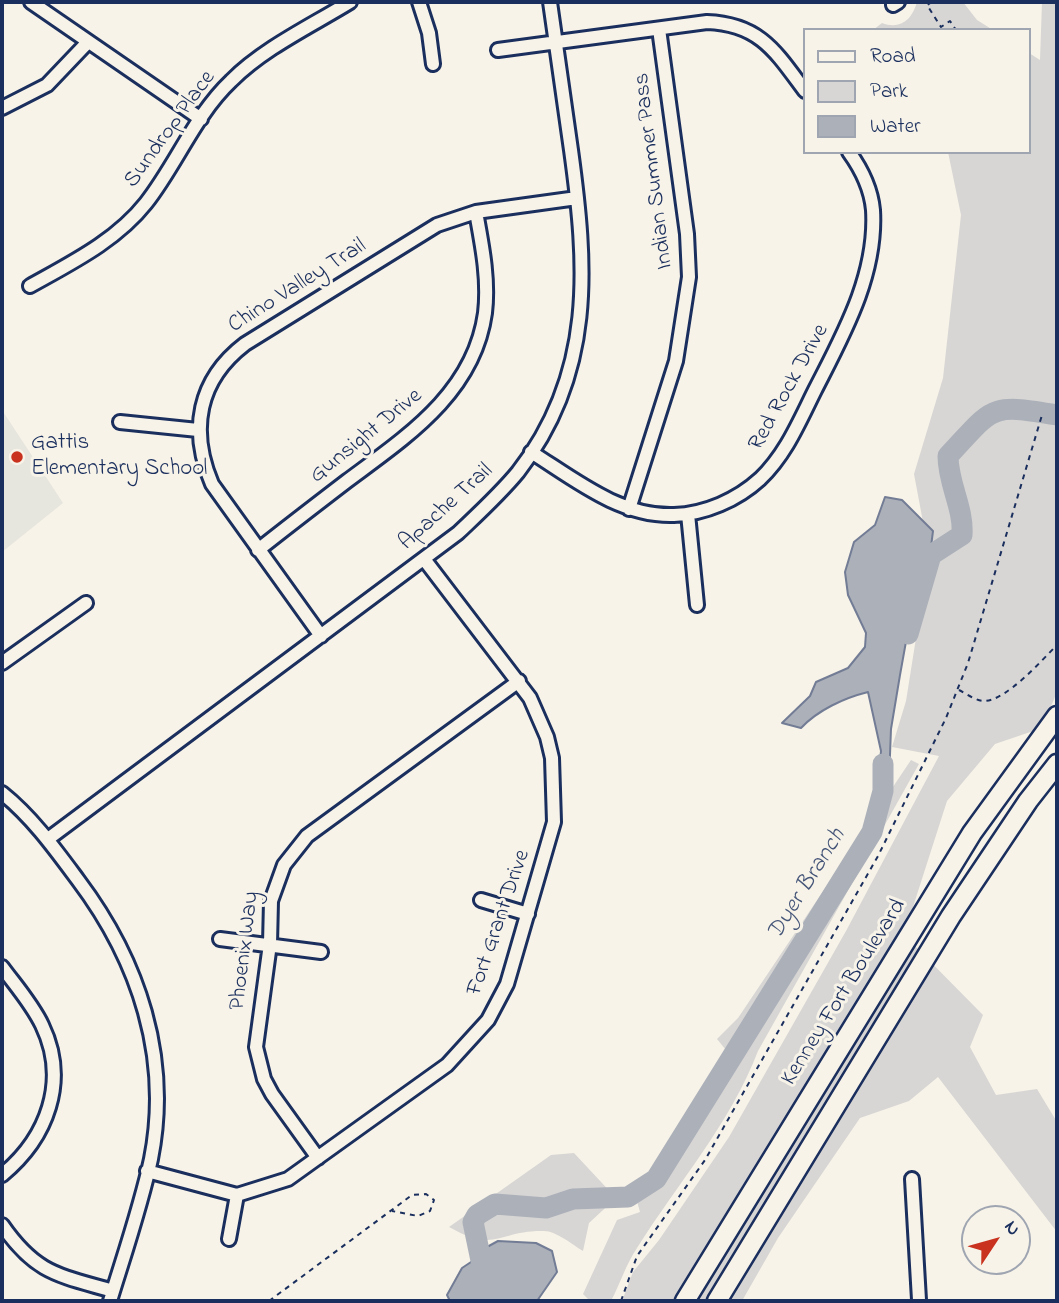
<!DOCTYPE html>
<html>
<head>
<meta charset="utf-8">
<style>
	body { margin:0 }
	#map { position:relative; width:1059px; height:1303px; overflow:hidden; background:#f7f3e8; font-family:"Indie Flower",sans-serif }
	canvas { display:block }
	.frame { position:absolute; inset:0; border:4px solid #1b2f5e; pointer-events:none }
	.legend { position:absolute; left:803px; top:28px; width:228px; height:126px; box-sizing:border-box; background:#f7f3e8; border:2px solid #9fa5b1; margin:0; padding:9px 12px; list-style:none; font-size:21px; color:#1b2f5e }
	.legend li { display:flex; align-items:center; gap:14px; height:35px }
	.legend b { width:35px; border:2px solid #9fa5b1 }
	.north { position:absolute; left:961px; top:1205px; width:70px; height:70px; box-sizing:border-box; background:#f7f3e8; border:2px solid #9fa5b1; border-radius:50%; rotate:54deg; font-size:19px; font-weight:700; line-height:28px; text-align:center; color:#1b2f5e }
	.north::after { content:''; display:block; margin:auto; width:24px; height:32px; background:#c8321e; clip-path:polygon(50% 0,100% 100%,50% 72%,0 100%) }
</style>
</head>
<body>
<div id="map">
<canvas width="1059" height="1303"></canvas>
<div class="frame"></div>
<ul class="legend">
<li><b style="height:9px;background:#f7f3e8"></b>Road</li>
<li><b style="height:19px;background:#d7d6d4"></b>Park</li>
<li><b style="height:19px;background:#acb0b9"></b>Water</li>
</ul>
<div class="north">N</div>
</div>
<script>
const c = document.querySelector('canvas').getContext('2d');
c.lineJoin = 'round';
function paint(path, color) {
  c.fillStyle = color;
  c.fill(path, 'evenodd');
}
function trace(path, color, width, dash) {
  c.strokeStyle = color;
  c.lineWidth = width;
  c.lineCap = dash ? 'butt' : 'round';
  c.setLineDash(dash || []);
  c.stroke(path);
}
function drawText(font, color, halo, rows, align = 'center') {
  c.font = font + ' "Indie Flower",sans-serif';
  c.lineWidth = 6;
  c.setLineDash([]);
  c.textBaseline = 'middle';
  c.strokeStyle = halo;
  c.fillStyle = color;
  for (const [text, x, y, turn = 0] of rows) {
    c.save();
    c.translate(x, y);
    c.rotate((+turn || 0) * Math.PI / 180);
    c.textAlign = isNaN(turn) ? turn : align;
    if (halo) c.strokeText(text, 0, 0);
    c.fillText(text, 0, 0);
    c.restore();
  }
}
paint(new Path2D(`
	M2,410L63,503L2,552Z`), '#e6e5de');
paint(new Path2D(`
	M917,2H963L977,20L993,30H873L882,23C900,30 912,20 917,2Z
	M1042,2H1057V692L1042,728L995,744L947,801L904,935L983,1015L970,1047L996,1095L1037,1089L1057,1122V1232L938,1077L909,1101L860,1118L778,1238L742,1301H622L633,1272L659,1240L729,1137L846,931L939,756L892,747L906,701L923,594V522L914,474L943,378L961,215L948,152H1029V53L1040,60Z
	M911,760L919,764L758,1051C730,1124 678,1183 637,1248C626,1264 620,1284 611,1301H590L583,1294L617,1220L640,1212L635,1194L704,1099L730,1055L717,1039L738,1018Z
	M574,1153L616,1198L589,1223L583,1251C573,1245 556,1231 544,1231C498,1230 497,1254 449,1227L551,1155Z`), '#d7d6d4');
const water = new Path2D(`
	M885,497L902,500L933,531L926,586L916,606V625L907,636L900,675L891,729L889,780L883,791L879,771L881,751L868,692C844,698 818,710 801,728L782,723L810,696L816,682L848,668L865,647L866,633L848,595L845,572L854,542L875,525Z
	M498,1241L536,1243L552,1251L557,1272L537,1301H450L447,1295L462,1268L480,1256L475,1246L479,1243L487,1247Z`);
paint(water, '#acb0b9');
trace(water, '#727c95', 2);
trace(new Path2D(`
	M908,634L931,555L962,535C964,508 948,484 948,456C994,407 988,403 1057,415
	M482,1301L488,1294L473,1222L477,1215L495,1204L546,1208L573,1199L628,1197L656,1179L872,832L883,791V764`), '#acb0b9', 21);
const street = new Path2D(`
	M31,2L201,119
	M419,2L429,33L433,64
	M893,5L898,2
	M498,50L707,22C760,24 776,52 805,91
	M2,108L47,85L88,42
	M30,286C71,263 116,241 146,203C176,165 195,115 231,81C264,48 311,26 350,2
	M120,422L198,430
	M531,452C574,479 620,517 674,515C705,514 737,500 760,479C786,454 799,422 815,390C843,335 877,275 873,210C871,188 862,170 849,152
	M629,509L676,361L689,277L687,234L659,29
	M688,514L697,605
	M258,550C287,527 317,504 347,481C406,437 474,393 485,313C489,279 482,245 476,212
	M321,636L212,484C189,430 198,380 245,344L437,225L476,212L577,198
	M2,663L86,603
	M2,793C32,817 55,849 78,880C139,961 171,1058 151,1159C141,1206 124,1255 110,1301
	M48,839L458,533C479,513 500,494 518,472C595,373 587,266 571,150C564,101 557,51 550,2
	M481,900L528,914
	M220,939L321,952
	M2,967C16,986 32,1004 42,1025C69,1081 47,1138 2,1175
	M318,1158L272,1094L264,1079L256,1047L270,944L271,901L284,865L307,836L519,681
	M147,1171L237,1195L288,1179L447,1065L488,1020L507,984L554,822L552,758L547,737L530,698L424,559
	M912,1179L919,1300
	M2,1225C36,1274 58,1275 113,1291
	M229,1239L237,1195`);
const secondary = new Path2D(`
	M685,1301L972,833L1057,716
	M717,1301L951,916L1028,801L1057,764`);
trace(street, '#1b2f5e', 18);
trace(secondary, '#1b2f5e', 23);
trace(new Path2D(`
	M932,2L927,5L941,27L950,21L956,30
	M959,690C967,694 976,701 984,701C1006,701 1042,660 1057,645
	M269,1301L412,1195L426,1194L434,1200L430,1211L418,1216L392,1211
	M621,1301L637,1256L705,1160L878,856L946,718L968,663L1042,415`), '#1b2f5e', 2, [5, 5]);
trace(street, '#f7f3e8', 12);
trace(secondary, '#f7f3e8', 18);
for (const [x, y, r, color] of [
	[17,457,7,"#c8321e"]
]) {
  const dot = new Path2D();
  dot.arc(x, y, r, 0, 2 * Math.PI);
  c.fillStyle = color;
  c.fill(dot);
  trace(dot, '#f7f3e8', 2.5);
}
drawText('23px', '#1b2f5e', '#f7f3e8', [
	["Sundrop Place",171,130,-54],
	["Indian Summer Pass",655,171,-97],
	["Chino Valley Trail",298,287,-32],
	["Red Rock Drive",790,388,-61],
	["Gunsight Drive",367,437,-39],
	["Apache Trail",447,508,-42],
	["Fort Grant Drive",500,923,-71],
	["Phoenix Way",246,951,-83],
	["Kenney Fort Boulevard",845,993,-58]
]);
drawText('23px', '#1b2f5e', '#f7f3e8', [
	["Gattis",31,444],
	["Elementary School",31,470]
], 'left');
drawText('italic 24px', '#465679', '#f7f3e8', [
	["Dyer Branch",808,885,-58]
]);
</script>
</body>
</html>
